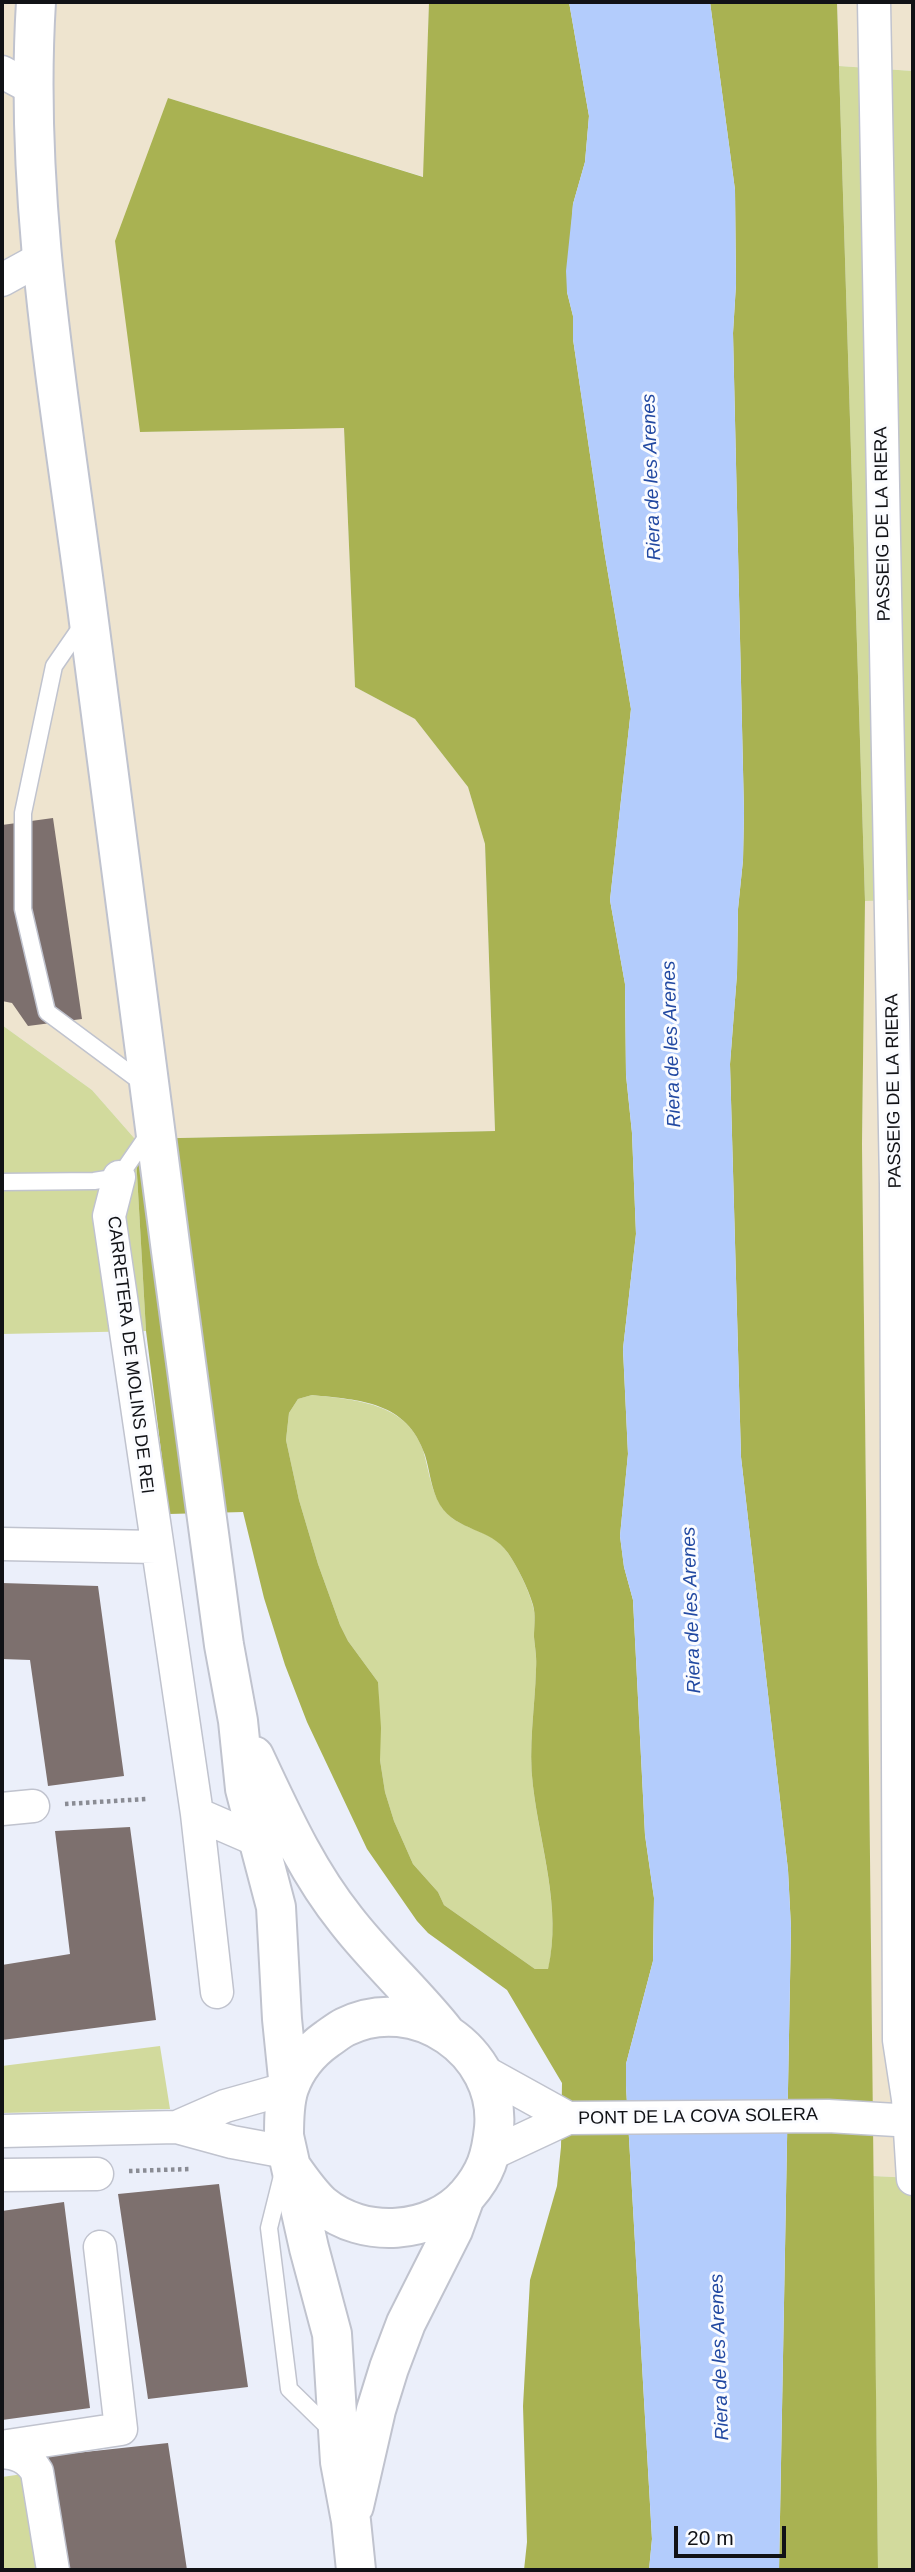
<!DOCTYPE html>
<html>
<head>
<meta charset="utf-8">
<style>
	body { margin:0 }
	#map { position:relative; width:915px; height:2572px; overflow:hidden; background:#ebeffa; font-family:Arial,sans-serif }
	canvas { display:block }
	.frame { position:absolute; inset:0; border:4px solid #111216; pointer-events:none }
	.scale { position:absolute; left:674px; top:2526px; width:112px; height:32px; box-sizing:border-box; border:4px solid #111216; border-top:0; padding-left:9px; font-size:21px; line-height:24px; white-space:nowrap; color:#111216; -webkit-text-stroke:5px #fbfcff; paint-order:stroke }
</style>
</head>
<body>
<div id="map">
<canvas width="915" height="2572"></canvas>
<div class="frame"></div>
<div class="scale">20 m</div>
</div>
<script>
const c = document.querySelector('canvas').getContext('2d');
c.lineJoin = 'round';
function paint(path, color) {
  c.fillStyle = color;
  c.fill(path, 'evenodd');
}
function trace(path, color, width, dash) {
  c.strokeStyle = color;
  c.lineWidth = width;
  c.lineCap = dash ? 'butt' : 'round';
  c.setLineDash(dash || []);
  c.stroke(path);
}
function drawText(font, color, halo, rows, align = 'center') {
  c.font = font + ' Arial,sans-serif';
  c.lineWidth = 6;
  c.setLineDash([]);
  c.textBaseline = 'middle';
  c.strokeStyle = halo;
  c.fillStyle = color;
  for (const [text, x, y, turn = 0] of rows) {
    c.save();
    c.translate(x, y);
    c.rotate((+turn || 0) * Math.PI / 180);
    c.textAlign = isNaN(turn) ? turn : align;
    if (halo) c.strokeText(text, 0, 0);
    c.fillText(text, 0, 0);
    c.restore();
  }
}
paint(new Path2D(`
	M2,2H429L424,177L168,98L140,432L344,427L355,687L415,719L468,787L485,844L495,1131L135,1139L92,1090L2,1025Z
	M837,2H913V71L839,66Z
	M913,900V2178L873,2176L862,1144L865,901Z`), '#eee4cf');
paint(new Path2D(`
	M839,66L913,71V900L865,901Z
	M2,1025L92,1090L135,1139L146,1331L2,1334Z
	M312,1395C355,1400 406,1402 423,1450C428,1466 430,1485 438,1501C455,1534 489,1524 508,1553C518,1568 528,1588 533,1606C536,1616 534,1627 534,1637C535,1648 537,1659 536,1669C535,1708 528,1747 533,1786C540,1847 562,1909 548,1970L535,1969L444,1905L438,1892L413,1864L394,1821L385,1792L380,1760L378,1682L348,1641L340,1625L318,1564L299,1500L286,1440L289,1413L298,1399Z
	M160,2046L170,2109L2,2113V2066Z
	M873,2176L913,2178V2570H878Z
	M37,2472L64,2570H2V2477Z`), '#d2da9d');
paint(new Path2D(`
	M429,2H569L589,116L585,162L573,204L567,292L573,316V339L604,550L631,709L610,900L625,984L626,1075L632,1133L636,1234L623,1349L628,1454L620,1536L624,1567L633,1600L645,1835L654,1898L653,1961L626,2064V2086L652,2539L649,2570H524L527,2542L523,2406L530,2280L557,2186L561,2147L562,2083L507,1990L428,1933L417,1921L367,1849L307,1722L285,1665L264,1598L243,1512L169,1514L146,1331L135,1139L495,1131L485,844L468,787L415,719L355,687L344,428L140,432L115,241L168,98L423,177ZM312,1395C360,1400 407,1401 425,1455C430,1471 431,1490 440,1505C457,1532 490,1527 508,1553C518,1568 528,1588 533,1605C536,1616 534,1626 534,1637C535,1648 537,1658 536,1669C535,1708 528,1747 533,1786C540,1846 562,1909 548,1969H535L444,1905L438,1892L413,1864L394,1821L385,1792L380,1760L381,1728L378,1682L348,1641L340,1625L318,1564L299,1500L286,1440L289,1413L298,1399Z
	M710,2H837L865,901L862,1144L878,2570H779L791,1928L788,1870L741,1457L730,1064L737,974L738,909L743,860L744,813L733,333L736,284L735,190Z`), '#a9b252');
paint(new Path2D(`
	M569,2H710L735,190L736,284L733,333L744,813L743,860L738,909L737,974L730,1064L741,1457L788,1870L791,1928L779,2570H649L652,2539L626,2086V2064L653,1961L654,1898L645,1835L633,1600L624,1567L620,1536L628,1454L623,1349L636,1234L632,1133L626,1075L625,984L610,900L631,709L604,550L573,339V316L567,292L566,271L573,204L585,162L589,116Z`), '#b3ccfc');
paint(new Path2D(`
	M53,818L82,1019L28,1026L12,1003L2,1001V825Z
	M2,1583L98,1586L124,1776L48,1786L30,1660L2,1659Z
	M130,1827L156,2020L2,2040V1965L70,1954L55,1831Z
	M219,2184L248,2387L148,2399L118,2194Z
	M64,2202L90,2408L2,2420V2211Z
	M168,2443L187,2570H65L48,2456Z`), '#7d706e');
const service = new Path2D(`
	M83,624L54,666L23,813V909L47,1012L144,1084
	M2,1182L94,1181L119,1177L150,1132
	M282,2176L269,2228L289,2389L332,2431`);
const minor = new Path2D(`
	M874,2L896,1184L899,2040L908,2099L913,2179
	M2,72L32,88
	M2,280L42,258
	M119,1177L109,1216L197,1814L257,1840
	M2,1544L156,1547
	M2,1809L33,1806
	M197,1814L217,1992
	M483,2071L568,2118
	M177,2127L225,2106L289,2088
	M2,2131L177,2127L232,2142L286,2152
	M491,2154L568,2118L828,2116L913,2121
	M2,2175L97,2174
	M2,2447L121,2429L100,2247
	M2,2452C17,2453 29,2458 37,2472L53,2570`);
const secondary = new Path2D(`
	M36,2C23,210 63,417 89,622C132,964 178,1304 224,1645L238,1721L245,1789L276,1907L282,2019L289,2088
	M254,1756C281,1813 306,1870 346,1920C376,1959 414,1993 445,2032
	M292,2168C301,2181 310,2194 322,2205C363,2239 432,2235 467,2195C486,2173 491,2156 494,2128C501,2051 415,1992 345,2027C339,2030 333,2035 327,2039C310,2051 296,2068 289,2088C284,2103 284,2120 284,2136L309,2248L332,2334L340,2462L351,2521L356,2570
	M354,2506L376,2410L389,2368L406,2323L453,2230L465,2197`);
trace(service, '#c0c3ce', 19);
trace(minor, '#c0c3ce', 35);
trace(secondary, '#c0c3ce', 42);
trace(new Path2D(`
	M65,1804L146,1799
	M129,2171L190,2169`), '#8a8c94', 4.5, [3.5, 3.5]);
trace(service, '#fff', 16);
trace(minor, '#fff', 32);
trace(secondary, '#fff', 38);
drawText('18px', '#111216', '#fbfcff', [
	["PASSEIG DE LA RIERA",883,524,-91],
	["PASSEIG DE LA RIERA",894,1091,-91],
	["CARRETERA DE MOLINS DE REI",130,1355,83],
	["PONT DE LA COVA SOLERA",698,2117,-1]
]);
drawText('italic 19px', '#2249a2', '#fbfcff', [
	["Riera de les Arenes",652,477,-92],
	["Riera de les Arenes",672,1044,-92],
	["Riera de les Arenes",692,1610,-92],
	["Riera de les Arenes",720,2357,-92]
]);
</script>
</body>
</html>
